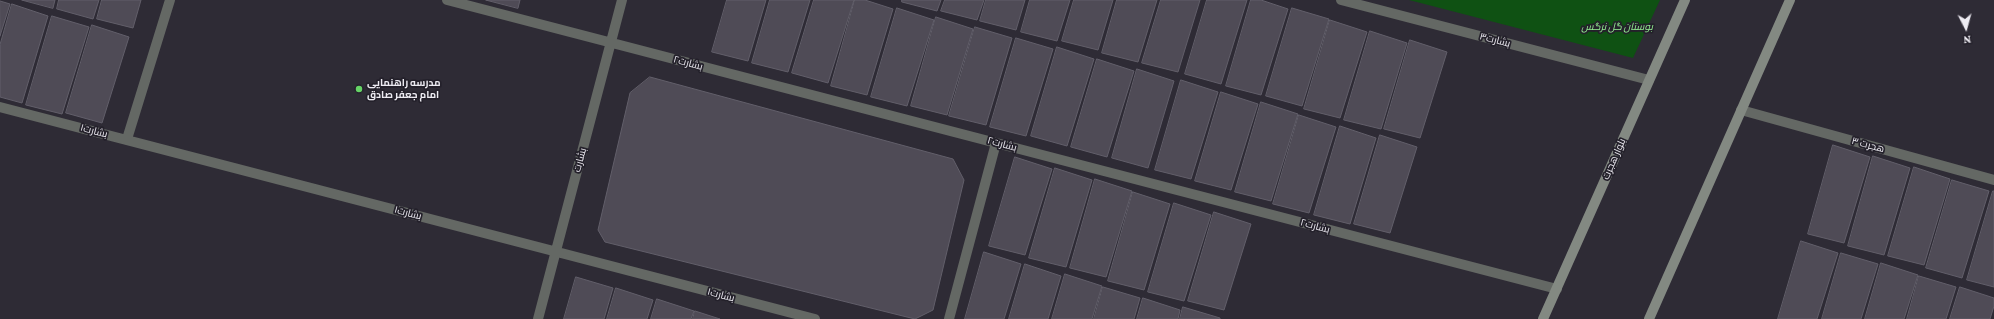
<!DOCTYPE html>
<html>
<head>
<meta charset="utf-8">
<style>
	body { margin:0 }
	#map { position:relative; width:1994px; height:319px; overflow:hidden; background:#2e2b35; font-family:"Crimson Pro",serif }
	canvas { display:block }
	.north { position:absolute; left:1946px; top:8px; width:40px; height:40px; -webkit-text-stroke:3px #24212b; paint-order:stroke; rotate:174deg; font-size:11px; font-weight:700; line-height:16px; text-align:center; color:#edebf2 }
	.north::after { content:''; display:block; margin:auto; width:14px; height:18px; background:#edebf2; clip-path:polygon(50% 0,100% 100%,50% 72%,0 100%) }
</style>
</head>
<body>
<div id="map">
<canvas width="1994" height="319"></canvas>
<div class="north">N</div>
</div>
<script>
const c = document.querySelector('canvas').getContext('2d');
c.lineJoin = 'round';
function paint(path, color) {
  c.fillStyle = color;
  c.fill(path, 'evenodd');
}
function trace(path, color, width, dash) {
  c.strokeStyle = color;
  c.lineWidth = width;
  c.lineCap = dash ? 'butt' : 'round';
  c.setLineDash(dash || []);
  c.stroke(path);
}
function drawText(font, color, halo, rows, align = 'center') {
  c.font = font + ' "Crimson Pro",Cairo,serif';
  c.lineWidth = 3.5;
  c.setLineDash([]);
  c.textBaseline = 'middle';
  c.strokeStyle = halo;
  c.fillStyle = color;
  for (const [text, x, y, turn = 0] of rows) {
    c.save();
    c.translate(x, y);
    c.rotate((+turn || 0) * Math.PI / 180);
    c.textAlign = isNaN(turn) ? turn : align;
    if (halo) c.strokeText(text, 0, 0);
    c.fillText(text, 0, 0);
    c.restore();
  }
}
paint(new Path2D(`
	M1409,0H1660L1633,58Z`), '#0f5113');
const building = new Path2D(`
	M22,0H55L53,8Z
	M59,0H99L93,19L57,9Z
	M102,0H141L133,28L97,19Z
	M486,0H520L518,8Z
	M727,0H766L748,61L712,52Z
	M770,0H810L788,72L752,63Z
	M814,0H854L828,83L792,73Z
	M855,0H865L893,9L867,95L831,86Z
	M902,0H941L937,11L902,2Z
	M945,0H984L977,20L941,11Z
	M986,0H1025L1016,30L980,21Z
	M1030,0H1070L1057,41L1021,32Z
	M1074,0H1113L1098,50L1062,41Z
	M1117,0H1157L1138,62L1102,53Z
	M1161,0H1200L1178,72L1142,63Z
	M1207,0H1247L1221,84L1185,74Z
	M1251,0H1261L1288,9L1261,95L1226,86Z
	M0,1L10,4L0,36Z
	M12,4L48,16L22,103L0,97V45Z
	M897,8L934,20L907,106L871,97Z
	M1292,8L1329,19L1302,106L1266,96Z
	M52,16L89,27L62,114L26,105Z
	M936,17L973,29L947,115L911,106Z
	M1330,20L1367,32L1340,118L1304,109Z
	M92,25L129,37L102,123L66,113Z
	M975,27L1012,38L986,125L949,116Z
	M1370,31L1407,43L1381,129L1344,120Z
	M1016,38L1053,49L1026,136L990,127Z
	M1410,40L1447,52L1420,138L1384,129Z
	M1057,47L1094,59L1067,146L1031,136Z
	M1097,59L1134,71L1107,157L1071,147Z
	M1137,69L1174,81L1148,168L1112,158Z
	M650,77L953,159L964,180L933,310L915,319L605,242L598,230L630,93Z
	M1181,80L1218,92L1191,179L1155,170Z
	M1221,92L1258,104L1231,190L1195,181Z
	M1261,102L1298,114L1271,201L1235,192Z
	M1299,115L1336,127L1309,213L1273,204Z
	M1340,126L1376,138L1350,224L1314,215Z
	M1380,135L1417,147L1390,233L1354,224Z
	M1833,145L1870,157L1844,243L1808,234Z
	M1873,156L1910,168L1884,255L1848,246Z
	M1015,157L1052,169L1025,255L989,246Z
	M1914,167L1950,179L1924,265L1888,256Z
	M1055,168L1092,180L1066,267L1029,258Z
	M1095,179L1132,191L1106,277L1070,268Z
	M1952,180L1989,191L1962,278L1926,268Z
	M1993,191H1994V287L1967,280Z
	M1133,192L1170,204L1144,290L1108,281Z
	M1174,203L1211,215L1184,301L1148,292Z
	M1214,212L1251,224L1224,310L1188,301Z
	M1801,241L1838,253L1817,319H1778Z
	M984,252L1021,264L1004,319H965Z
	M1841,253L1878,264L1861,319H1822Z
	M1881,263L1918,275L1904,319H1865Z
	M1025,264L1061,276L1048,319H1009Z
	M1065,274L1102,286L1092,319H1052Z
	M1919,276L1956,287L1946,319H1907Z
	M576,277L613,288L604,319H564Z
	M1103,287L1140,298L1134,319H1094Z
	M1960,287L1994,298V306L1990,319H1950Z
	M616,288L653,300L647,319H607Z
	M1143,298L1180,310L1178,319H1137Z
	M657,299L694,311L691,319H651Z
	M1183,307L1220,318V319H1180Z
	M695,311L720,319H693Z`);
paint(building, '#4f4b56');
trace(building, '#625f6a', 1);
trace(new Path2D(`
	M447,0L1557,289
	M1341,0L1649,80
	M0,107L815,319
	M1741,110L1994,180
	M127,139L170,0
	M538,319L622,0
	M949,319L996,143`), '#646864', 10);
trace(new Path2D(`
	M1543,319L1685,0
	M1649,319L1790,0`), '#838982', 10);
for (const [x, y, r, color] of [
	[359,89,4,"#66d466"]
]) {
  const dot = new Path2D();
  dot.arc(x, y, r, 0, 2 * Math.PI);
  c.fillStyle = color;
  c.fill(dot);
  trace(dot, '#24212b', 1.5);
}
drawText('italic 10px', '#95f093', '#24212b', [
	["بوستان گل نرگس",1617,27]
]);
drawText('10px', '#edebf2', '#24212b', [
	["بشارت۳",1495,40,15],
	["بشارت۲",688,63,15],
	["بشارت۱",94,131,15],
	["بشارت۲",1002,144,15],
	["هجرت ۳",1868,145,15],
	["بلوار هجرت",1614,159,-66],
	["بشارت",580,160,-75],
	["بشارت۱",408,213,15],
	["بشارت۲",1315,226,15],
	["بشارت۱",721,295,15]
]);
drawText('bold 10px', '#edebf2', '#24212b', [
	["مدرسه راهنمایی",367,83],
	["امام جعفر صادق",367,95]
], 'left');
</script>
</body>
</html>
